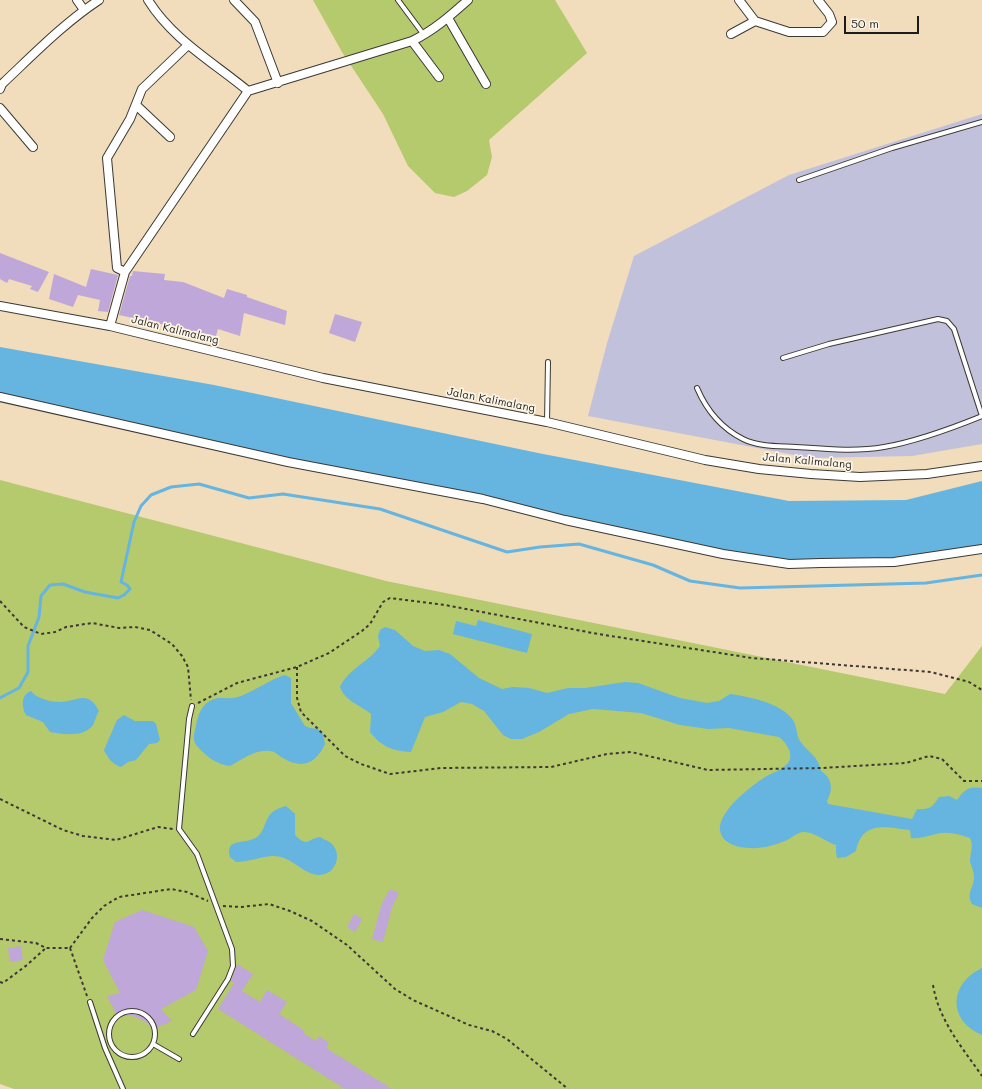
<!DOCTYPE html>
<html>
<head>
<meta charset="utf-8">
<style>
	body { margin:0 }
	#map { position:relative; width:982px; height:1089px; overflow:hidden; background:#f1dcbb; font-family:Mali,sans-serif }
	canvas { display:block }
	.scale { position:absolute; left:844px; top:16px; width:75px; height:18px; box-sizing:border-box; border:2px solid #1c1c1c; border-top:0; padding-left:5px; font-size:12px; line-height:14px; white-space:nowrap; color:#1c1c1c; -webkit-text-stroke:3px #fcf5e5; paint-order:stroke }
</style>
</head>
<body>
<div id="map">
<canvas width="982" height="1089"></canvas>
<div class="scale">50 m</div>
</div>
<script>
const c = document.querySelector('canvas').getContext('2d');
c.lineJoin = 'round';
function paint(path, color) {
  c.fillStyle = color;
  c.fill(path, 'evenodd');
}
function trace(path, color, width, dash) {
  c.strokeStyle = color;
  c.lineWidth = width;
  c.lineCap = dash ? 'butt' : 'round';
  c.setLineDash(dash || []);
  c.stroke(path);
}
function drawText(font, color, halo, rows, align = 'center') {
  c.font = font + ' Mali,sans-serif';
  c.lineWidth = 3.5;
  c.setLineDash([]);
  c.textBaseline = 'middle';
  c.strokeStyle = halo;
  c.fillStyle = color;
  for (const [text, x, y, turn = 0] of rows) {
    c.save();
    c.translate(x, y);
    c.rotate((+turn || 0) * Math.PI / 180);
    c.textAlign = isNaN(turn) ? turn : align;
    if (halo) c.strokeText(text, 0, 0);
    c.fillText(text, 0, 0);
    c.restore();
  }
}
paint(new Path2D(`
	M982,114V444L912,456L810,458L588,416L607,343L634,256L789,175Z`), '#c2c1dc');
paint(new Path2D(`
	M313,0H555L587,53L489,140L492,157L487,175L467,191L454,197L435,193L408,166L383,114L342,52Z
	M0,480L386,581L945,694L982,646V1089H14L0,1084Z`), '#b5c96d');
paint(new Path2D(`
	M0,347L214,385L538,453L789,501L906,500L982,481V549L901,561L821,563L723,554L0,397Z
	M478,620L532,634L527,653L453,634L456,621L476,626Z
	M385,627L395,630L413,646L425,651L439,650L450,654L479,678L502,689L513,687L529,688L547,693L568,688H585L625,682L638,683L680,698L707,703L719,701L730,694C750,697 781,703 793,720C797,726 796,735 800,741C809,754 817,754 821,771C833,779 833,790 827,801L828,804L912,819L917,809C929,810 933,807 939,797L949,796L957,800C965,789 968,786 982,788V908L972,904C966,893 974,888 974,877C974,871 971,866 970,861C970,853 974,846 970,838C958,834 948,831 936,834C927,836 920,839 911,838L910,830C886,827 862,820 856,851L846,857L837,858L836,852V845C826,842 814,831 803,832C798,832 792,838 787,840C771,847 757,850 740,847C732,845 724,842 721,834C713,815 751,786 765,777C772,773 781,770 786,765C796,757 787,743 779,737L729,728L708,729L680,725L641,713L593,709L569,714L539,732L522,739H511L503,735L484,711L472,704L461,702L443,712L425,717L411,752C392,751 381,746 370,732L371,714C360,705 345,701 340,687C348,669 369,662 380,646L378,636L380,630Z
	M285,675L291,678V703L305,726L310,728L318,729L323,734L325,744C316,763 303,770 283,758C279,756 275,751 270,751C255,749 243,759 230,766C217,765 206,756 197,746C192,740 194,733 196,726C198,713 204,699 220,698C227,698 233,699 241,696C256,690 269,680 285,675Z
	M31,691C38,700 56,704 68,701C83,697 90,694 99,711C96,715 95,722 93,725C83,738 63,734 50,732L43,722L26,715C22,708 20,695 31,691Z
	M124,715L135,721H153L156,724L160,740L157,743L149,744L136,760L128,762L121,767C113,765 107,757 104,750L117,720Z
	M286,806L295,814V835C308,848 307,839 320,837C323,839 328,841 331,843C343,854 336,874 320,875C302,875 292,855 272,856C260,857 248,862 236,862L230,857C224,837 247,845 257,837C269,828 261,812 286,806Z
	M982,968V1035C947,1020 949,984 982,968Z`), '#66b4e0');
trace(new Path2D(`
	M0,698L19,688L28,672V646L39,617L41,596L50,585L63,584L85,592L118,598L124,595L130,589L127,585L121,582L134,522L141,506L151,495L171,487L199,484L249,498L283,494L380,509L507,552L540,547L579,544L653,565L690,581L740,588L926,583L982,575`), '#66b4e0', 3);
paint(new Path2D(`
	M0,253L49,272L38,292L30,289L32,286L9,279L7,283L0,279Z
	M91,269L118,275L108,312L98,311L100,300L78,295L73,307L49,299L54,274L86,287Z
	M133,271L165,274L164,280L183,282L224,298L227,289L247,295V297L287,311L285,325L244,313L240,336L218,329L216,336L119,315L130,276H132Z
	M335,314L362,322L355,342L329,333Z
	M390,889L399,893L392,907L383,942L372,939L382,903Z
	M142,910L194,927L208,951L196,990L161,1009L172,1021L153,1029L146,1022L131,1015L118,1017L107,996L120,993L103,960L115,922Z
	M354,914L362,919L355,932L347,927Z
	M21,946L23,960L10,962L8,948Z
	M237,964L253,974L242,991L260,1002L267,990L287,1002L279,1014L305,1031L303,1033L316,1041L319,1036L329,1043L326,1048L392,1089H345L218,1009L234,983L231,981Z`), '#bfa7d9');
const lane = new Path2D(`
	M398,0L424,35
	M799,180L892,148L982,122
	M783,358L829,344L938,319L947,321L954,329L982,416
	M697,388C706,409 721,428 743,439C759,447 778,446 796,447C825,449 856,452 884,447C918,441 950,429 982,416
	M547,422L548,362
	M192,706L189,719L179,829L197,854L232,949L233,966L228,979L193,1034
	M90,1002L105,1048L123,1089
	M109 1034a23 23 0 1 1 46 0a23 23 0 1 1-46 0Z
	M153,1044L179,1059`);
const street = new Path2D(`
	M77,0L84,10
	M148,0C172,39 213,62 248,91L412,41C433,31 450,16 468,0
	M234,0L255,22L278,83
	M739,0L755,21L789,32H823L832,22L829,14L818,0
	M448,18L486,84
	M731,34L755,21
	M412,41L439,77
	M0,89L2,84C33,55 64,23 99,0
	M136,105L170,137
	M0,108L33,147
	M125,272L117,268L107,158L130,119L142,89L188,45
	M0,306L110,326L323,378L547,422L705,460L759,469L811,474L860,477L927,474L982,466
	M110,326L125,272L248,91
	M0,397L288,462L483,499L565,520L723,554L789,564L821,563L894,562L982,549`);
trace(lane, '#3c3934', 6);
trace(street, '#3c3934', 10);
trace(new Path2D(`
	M0,601L24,627L41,634L55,632L66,627L92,623L119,628L135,627L150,630L172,644L182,656L188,667L191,700
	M297,667V698L301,712L345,756L361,764L390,774L441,768L551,767L607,754L631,752L708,770L822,768L906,763L929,756L942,759L964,781H982
	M198,703L237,683L297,667L329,653L362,631L370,624L383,602L390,598L445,605L598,634L752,658L931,672L969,682L982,690
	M0,799L63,830L83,836L116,840L158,827L173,829
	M223,906L241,907L269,904L290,911L312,921L347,945L395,989L413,1000L469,1025L492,1031L507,1039L568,1089
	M0,939L36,943L46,948H70
	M70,948L92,918L104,906L119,897L171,889L187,892L208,901
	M70,948L87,996
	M0,982L3,983L27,965L46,948
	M933,985C939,1021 962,1047 982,1076`), '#3c3934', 2, [3, 3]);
trace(lane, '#fff', 4);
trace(street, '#fff', 8);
drawText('11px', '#1c1c1c', '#fcf5e5', [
	["Jalan Kalimalang",175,330,14],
	["Jalan Kalimalang",491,400,11],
	["Jalan Kalimalang",807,461,5]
]);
</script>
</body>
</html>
